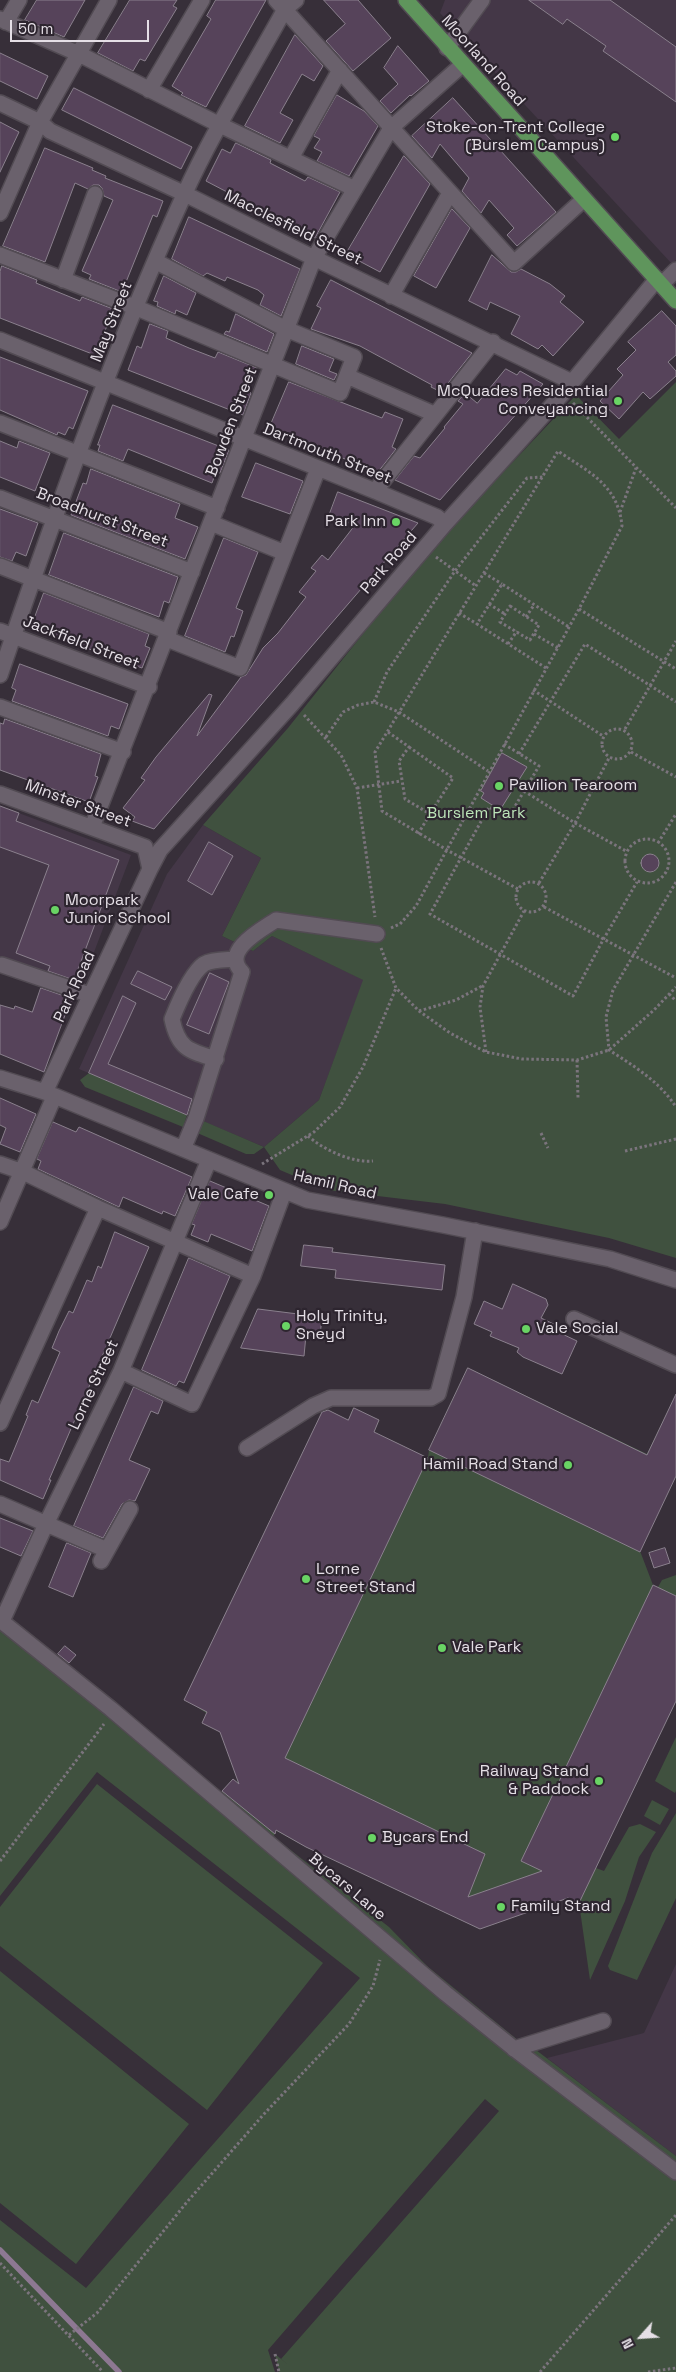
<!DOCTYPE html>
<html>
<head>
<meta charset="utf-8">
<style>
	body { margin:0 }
	#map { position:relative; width:676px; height:2372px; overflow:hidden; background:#372f39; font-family:"Space Grotesk",sans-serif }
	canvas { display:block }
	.north { position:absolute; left:616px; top:2312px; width:50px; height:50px; -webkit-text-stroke:4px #2d252f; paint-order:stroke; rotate:244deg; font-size:14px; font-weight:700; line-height:20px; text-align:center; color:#e5dfe6 }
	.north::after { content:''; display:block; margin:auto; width:18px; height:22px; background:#e5dfe6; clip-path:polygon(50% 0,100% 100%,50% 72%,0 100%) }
	.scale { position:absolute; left:10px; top:20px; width:139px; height:22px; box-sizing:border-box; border:2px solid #e5dfe6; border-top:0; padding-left:6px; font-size:15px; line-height:18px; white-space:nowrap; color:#e5dfe6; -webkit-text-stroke:4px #2d252f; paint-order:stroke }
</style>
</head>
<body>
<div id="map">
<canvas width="676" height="2372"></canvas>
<div class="north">N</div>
<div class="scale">50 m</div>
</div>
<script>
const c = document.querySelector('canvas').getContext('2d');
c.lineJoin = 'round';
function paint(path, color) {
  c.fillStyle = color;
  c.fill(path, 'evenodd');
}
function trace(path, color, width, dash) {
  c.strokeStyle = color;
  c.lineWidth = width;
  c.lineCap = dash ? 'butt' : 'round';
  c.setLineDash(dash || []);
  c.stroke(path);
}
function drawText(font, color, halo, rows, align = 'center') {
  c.font = font + ' "Space Grotesk",sans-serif';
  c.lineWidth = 4.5;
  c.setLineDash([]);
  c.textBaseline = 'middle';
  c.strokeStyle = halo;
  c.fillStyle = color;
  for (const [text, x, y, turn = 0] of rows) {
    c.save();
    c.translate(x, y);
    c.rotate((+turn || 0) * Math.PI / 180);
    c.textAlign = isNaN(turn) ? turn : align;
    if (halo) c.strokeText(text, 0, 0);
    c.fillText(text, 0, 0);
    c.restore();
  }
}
paint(new Path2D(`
	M445,0H676V260L672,264L440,13Z
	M0,806L131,855L80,989L0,970Z
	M203,825L261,858L222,936L253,951L272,936L364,980L319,1100L264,1147L79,1069L167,874Z
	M676,1964V2156L547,2058L644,2033Z`), '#443747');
paint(new Path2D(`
	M676,382V1258L609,1238L445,1204L327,1190L280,1170L264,1147L254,1154H246L195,1132L201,1120L264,1147L319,1100L363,980L272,936L253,951L222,936L261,858L203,825L288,728L428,552L576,395L619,439Z
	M89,1073L187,1115L183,1127L85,1087L80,1080Z
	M468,1368L647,1454L676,1394L640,1551L653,1585L658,1587L662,1580L676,1575V1701L596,1868L604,1871L629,1827L640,1824L656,1832L639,1857L625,1901L590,1980L579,1903L568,1898L480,1929L306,1847L275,1830L274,1837L389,1927L427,1966L519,2041L536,2050L676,2156V2372H279L275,2354L291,2367L281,2359L499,2111L485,2099L268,2350L275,2372H0V2220L86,2288L360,1978L97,1772L0,1896V1614L212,1786L221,1792L231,1782L235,1786L238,1781C226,1737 228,1722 184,1700L324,1408L348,1420L353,1408L379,1420L374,1432L428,1458L429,1450Z
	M676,1737V1791L675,1793L655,1781Z
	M97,1784L323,1963L207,2110L0,1946V1907Z
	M652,1800L669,1809L660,1825L644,1816Z
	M676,1813V1898L637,1980L610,1970L608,1966L652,1853Z
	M0,1971L189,2124L76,2264L0,2203Z`), '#40513f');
trace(new Path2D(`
	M0,2250L119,2372`), '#8d7892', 5.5);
const building = new Path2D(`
	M37,0H85L64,37L25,20Z
	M130,0H177L173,6L177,8L145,61L140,59L133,71L98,53Z
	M216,0H266L206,107L181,95L183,93L172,86L211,19L207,16Z
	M324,0H358L391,38L353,71L326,41L345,24Z
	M529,0H610L676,47V102L603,51L606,46L567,19L563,24Z
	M295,35L323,66L314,81L302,74L280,113L293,120L280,143L245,126Z
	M398,46L429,81L411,96L410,95L391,113L380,101L398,84L384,68Z
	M0,53L48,76L37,99L0,81Z
	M74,88L192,147L181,169L62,110Z
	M337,95L364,111L378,126L349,176L317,161L322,152L314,148L320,139L314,136Z
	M453,98L556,212L517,246L507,235L514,228L489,200L481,213L462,191L469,178L440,144L432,158L412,136Z
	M0,122L19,132L0,172Z
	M236,143L271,160L270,163L305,181L308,177L340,192L315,238L206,181L222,149L230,153Z
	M45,148L93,168L92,170L106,176L105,178L163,201L157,217L153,215L122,292L89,279L91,275L82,271L113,200L104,196L102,188L99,185H93L88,189L75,183L45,262L3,246Z
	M404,156L430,184L380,272L346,254Z
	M452,209L470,228L436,288L414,276Z
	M189,217L300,269L281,316L260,305L264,295L258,290L227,277L225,281L207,273L203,276L172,259Z
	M492,255L511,272H516L521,269L550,284L565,296L560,302L584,322L553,356L542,345L538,349L511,334L520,316L490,302L487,310L469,301Z
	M2,266L37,280L36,283L53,290L80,301L82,297L113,309L105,331L110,333L100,357L0,318V272Z
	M164,276L196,293L187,315L176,310L175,314L157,306L158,302L154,301Z
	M331,280L472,353L441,392L431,387L432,385L360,346L311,329L321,308L317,306Z
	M662,311L676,326V355L668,362L676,371V376L650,399L643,392L619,419L600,401L623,375L617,369L636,350L628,342Z
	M236,314L274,334L267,352L224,334L226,331L229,332Z
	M150,324L168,331L166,338L189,348L215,358L218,352L257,368L248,391L251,393L243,415L128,370L137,346L141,348Z
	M302,346L334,359L329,371L337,374L334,380L296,364Z
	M0,357L88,391L73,429L69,427L65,435L58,432L57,435L0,410Z
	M506,369L517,375L520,371L543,384L440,500L395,480L414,456L420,458L445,428L444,427L463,404L458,401L465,393L477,403Z
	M289,382L382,418L385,412L403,419L392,447L396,449L378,472L269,429Z
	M113,405L229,450L220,473L216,472L212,483L128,449L123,461L98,451L100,445H98Z
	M0,441L17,448L19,441L50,453L35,491L0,477Z
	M256,463L303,481L290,514L242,497Z
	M91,469L180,504L175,518L198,527L185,559L71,515L83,483L86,484Z
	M338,492L418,523L154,829L132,821L135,817L123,808L145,780L141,778L156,757L209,694L212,695L197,736L241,677L246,675L263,648L278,633L306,597L299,592L316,571L311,568L322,555L328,560L355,525L329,516Z
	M0,509L38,523L26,556L16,552L12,561L0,557Z
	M64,533L178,577L169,603L164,601L159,617L49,575Z
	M224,538L258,552L236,608L243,611L234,637L231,636L225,652L185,636Z
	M44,593L149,634L145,646L150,648L142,668L31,628Z
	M20,664L128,704L119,729L111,726L108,736L12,701L16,690L12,688Z
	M5,719L101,754L95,776L98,777L89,802L0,770V723L3,724Z
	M502,753L527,767L500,810L481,798L484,793L481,791Z
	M0,806L19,813L16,821L119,860L74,980L48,971L50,966L16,953L49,865L0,847Z
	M209,842L233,856L212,895L188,881Z
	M641 863a9 9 0 1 1 18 0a9 9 0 1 1-18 0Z
	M138,971L172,987L165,1000L131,984Z
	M210,973L229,982L209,1034L187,1025Z
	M41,988L73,999L70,1008L68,1007L44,1072L0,1054V1005L14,1009L15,1006L32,1012Z
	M123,996L136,1003L108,1064L192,1099L187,1115L89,1073Z
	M0,1098L36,1114L20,1152L0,1144L6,1128L0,1125Z
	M53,1122L76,1132L79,1127L192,1177L175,1216L163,1211L162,1214L123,1197L119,1207L38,1169L41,1161L37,1159Z
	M210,1181L269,1206L252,1251L211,1234L208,1242L191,1235L195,1225L192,1224Z
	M115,1232L149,1247L49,1480H51L43,1499L0,1480V1459L9,1462L28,1416L26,1415L32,1400L38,1403L60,1352L52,1348L59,1331L69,1311L73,1313L87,1280L92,1282L98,1266L101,1268Z
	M304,1245L333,1248L332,1252L445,1265L442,1290L335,1278L336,1270L301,1266Z
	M189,1258L230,1276L184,1383L179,1381L176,1386L142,1370Z
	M513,1284L546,1299L548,1305L541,1318L560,1327L558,1332L577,1341L562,1374L523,1357L517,1352L519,1348L490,1336L492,1332L474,1324L484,1301L502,1309Z
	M258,1309L322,1317L320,1336L306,1335L304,1356L241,1348Z
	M468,1368L647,1455L676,1394V1476L640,1552L429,1450Z
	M134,1387L163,1401L158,1414L151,1411L129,1460L150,1469L135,1501L129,1500L122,1504L103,1538L74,1526Z
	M354,1408L379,1420L374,1432L428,1458L285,1758L485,1854L468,1897L542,1871L521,1861L653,1585L676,1596V1701L579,1903L568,1898L480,1929L306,1847L276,1830L275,1834L222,1791L233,1779L239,1784L220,1732L202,1723L207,1712L184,1700L322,1412L328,1410L348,1420Z
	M0,1518L33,1531L21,1556L0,1547Z
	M67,1543L91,1553L73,1597L49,1587Z
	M665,1548L670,1563L654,1568L649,1553Z
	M65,1646L76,1655L69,1663L58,1654Z`);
paint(building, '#56435a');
trace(building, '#8a808d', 1);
const minor = new Path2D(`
	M276,0L514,263L584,199
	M0,19L79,54L220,125L355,189
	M6,22L19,0
	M447,48L482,0
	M149,90L202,0
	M0,103L40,122L50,131L185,194L314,258L572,382
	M291,158L340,70
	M0,213L40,122L109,0
	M0,255L137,308L340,393L354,357L286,329L155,261
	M63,280L95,194
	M661,285L676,270
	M391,296L450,193
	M0,340L375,491L437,517L445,524
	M347,376L434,414
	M0,423L217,508
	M375,491L493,342
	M0,498L192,572
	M211,523L285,553
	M0,566L169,632
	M0,631L149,687
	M167,639L240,668L318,469
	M0,675C55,513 113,351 184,195C213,131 251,71 285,9L296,0
	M0,707L123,752
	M0,794L145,847L150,869L45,1092
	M92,827L314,258L391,128L462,65
	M150,869L160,850L292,704L445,524L564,392L657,279
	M2,965L90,995
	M216,1059C188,1051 178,1048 172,1019C178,1004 191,973 204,964C213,959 226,960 236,959
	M0,1078L45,1092L307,1200L443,1225L610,1259L676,1280
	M183,1149L196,1118L242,972C221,951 261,930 276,920L377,934
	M0,1164L23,1172L98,1208L253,1276
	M0,1222L54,1097
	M574,1319L676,1365
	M121,1371L192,1404L253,1276L284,1192
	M0,1423L98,1208
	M247,1448L313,1406L331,1398H431L438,1394L464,1297L475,1231
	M0,1504L107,1550
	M101,1561L130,1509
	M0,1620L111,1709L445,1993L512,2047L676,2172
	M2,1621L46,1524L121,1371L209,1160
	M514,2049L603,2021`);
const major = new Path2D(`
	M406,0L676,301`);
trace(minor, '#524b53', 18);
trace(major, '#524b53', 18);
trace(new Path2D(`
	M573,403L676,508
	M620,512L636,468
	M436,557L476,586
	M484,573L502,584
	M489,604L505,614
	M510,606L539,625L530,640L500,622Z
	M579,609L676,669
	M459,613L477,624
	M526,617L534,605
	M534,634L558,648
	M508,644L517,631
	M546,668L477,624L502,584L569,627
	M533,690L603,736
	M374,702L387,672L455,571L527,478L543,477
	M304,715L341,755L357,788L375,917
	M602 744a15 15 0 1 1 30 0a15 15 0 1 1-30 0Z
	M625,729L676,641
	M388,732L409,747
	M326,737L343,712L358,705L374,702L399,712L488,771
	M504,744L539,766L508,818L489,807L430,914L573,996L603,940L637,882
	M409,747L453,778L430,814L405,799L399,761Z
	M631,752L676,777
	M519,754L585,644L676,702
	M357,788L401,781
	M524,791L575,823L626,851
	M418,834L430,814
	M625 861a22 22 0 1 1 44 0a22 22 0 1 1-44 0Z
	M658,843L676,814
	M516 897a15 15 0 1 1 30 0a15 15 0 1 1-30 0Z
	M676,882L613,990L606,1017L609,1050C634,1066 660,1082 676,1107
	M539,883L575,823L609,758
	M544,907L676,978
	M391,928L400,924L416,906L579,609L622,526C618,484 588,472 558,451L375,752L382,811L447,850L518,889
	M381,948L396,988L419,1011L450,1033L486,1052L522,1059L577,1060L609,1050L654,1010L676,987
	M669,994L676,1001
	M419,1011L456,1000L482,986
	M486,1052L480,1007L483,986L524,911
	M577,1060L578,1098
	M541,1133L548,1148
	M308,1136C324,1150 352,1163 373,1161
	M625,1151L676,1139
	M262,1164L314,1132L340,1107L363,1067L396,988
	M0,1861L104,1724
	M0,2263L103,2372
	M69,2335L97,2313L187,2202L264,2114L349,2024L373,1986L380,1960
	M275,2354L279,2372
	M540,2372L676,2215
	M648,2372L676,2368`), '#7b747d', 3, [2.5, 2.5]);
trace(minor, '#6a616c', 15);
trace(major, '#5f955c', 15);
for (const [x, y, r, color] of [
	[615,137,5,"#69d464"],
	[618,401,5,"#69d464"],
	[396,522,5,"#69d464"],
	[499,786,5,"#69d464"],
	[55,910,5,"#69d464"],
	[269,1195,5,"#69d464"],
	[286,1326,5,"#69d464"],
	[526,1329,5,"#69d464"],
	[568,1465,5,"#69d464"],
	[306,1579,5,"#69d464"],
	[442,1648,5,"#69d464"],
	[599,1781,5,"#69d464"],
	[372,1838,5,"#69d464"],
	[501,1907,5,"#69d464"]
]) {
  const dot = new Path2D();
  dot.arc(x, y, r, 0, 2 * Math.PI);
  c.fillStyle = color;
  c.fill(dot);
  trace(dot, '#2d252f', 2);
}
drawText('16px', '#e5dfe6', '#2d252f', [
	["Moorland Road",483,61,48],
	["Macclesfield Street",293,228,26],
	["May Street",112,322,-68],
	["Bowden Street",232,422,-69],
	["Dartmouth Street",327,454,22],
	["Broadhurst Street",102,518,21],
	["Park Road",389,563,-49],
	["Jackfield Street",81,643,21],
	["Minster Street",78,804,20],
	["Park Road",75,987,-65],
	["Hamil Road",335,1185,13],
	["Lorne Street",94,1385,-65],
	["Bycars Lane",347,1887,40]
]);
drawText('16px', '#e5dfe6', '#2d252f', [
	["Stoke-on-Trent College",605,128,"right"],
	["(Burslem Campus)",605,146,"right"],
	["McQuades Residential",608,392,"right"],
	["Conveyancing",608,410,"right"],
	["Park Inn",386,522,"right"],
	["Pavilion Tearoom",509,786],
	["Moorpark",65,901],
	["Junior School",65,919],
	["Vale Cafe",259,1195,"right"],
	["Holy Trinity,",296,1317],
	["Sneyd",296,1335],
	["Vale Social",536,1329],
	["Hamil Road Stand",558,1465,"right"],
	["Lorne",316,1570],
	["Street Stand",316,1588],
	["Vale Park",452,1648],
	["Railway Stand",589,1772,"right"],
	["& Paddock",589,1790,"right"],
	["Bycars End",382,1838],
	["Family Stand",511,1907]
], 'left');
drawText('16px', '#bce5b8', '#2d252f', [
	["Burslem Park",476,814]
]);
</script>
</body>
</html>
